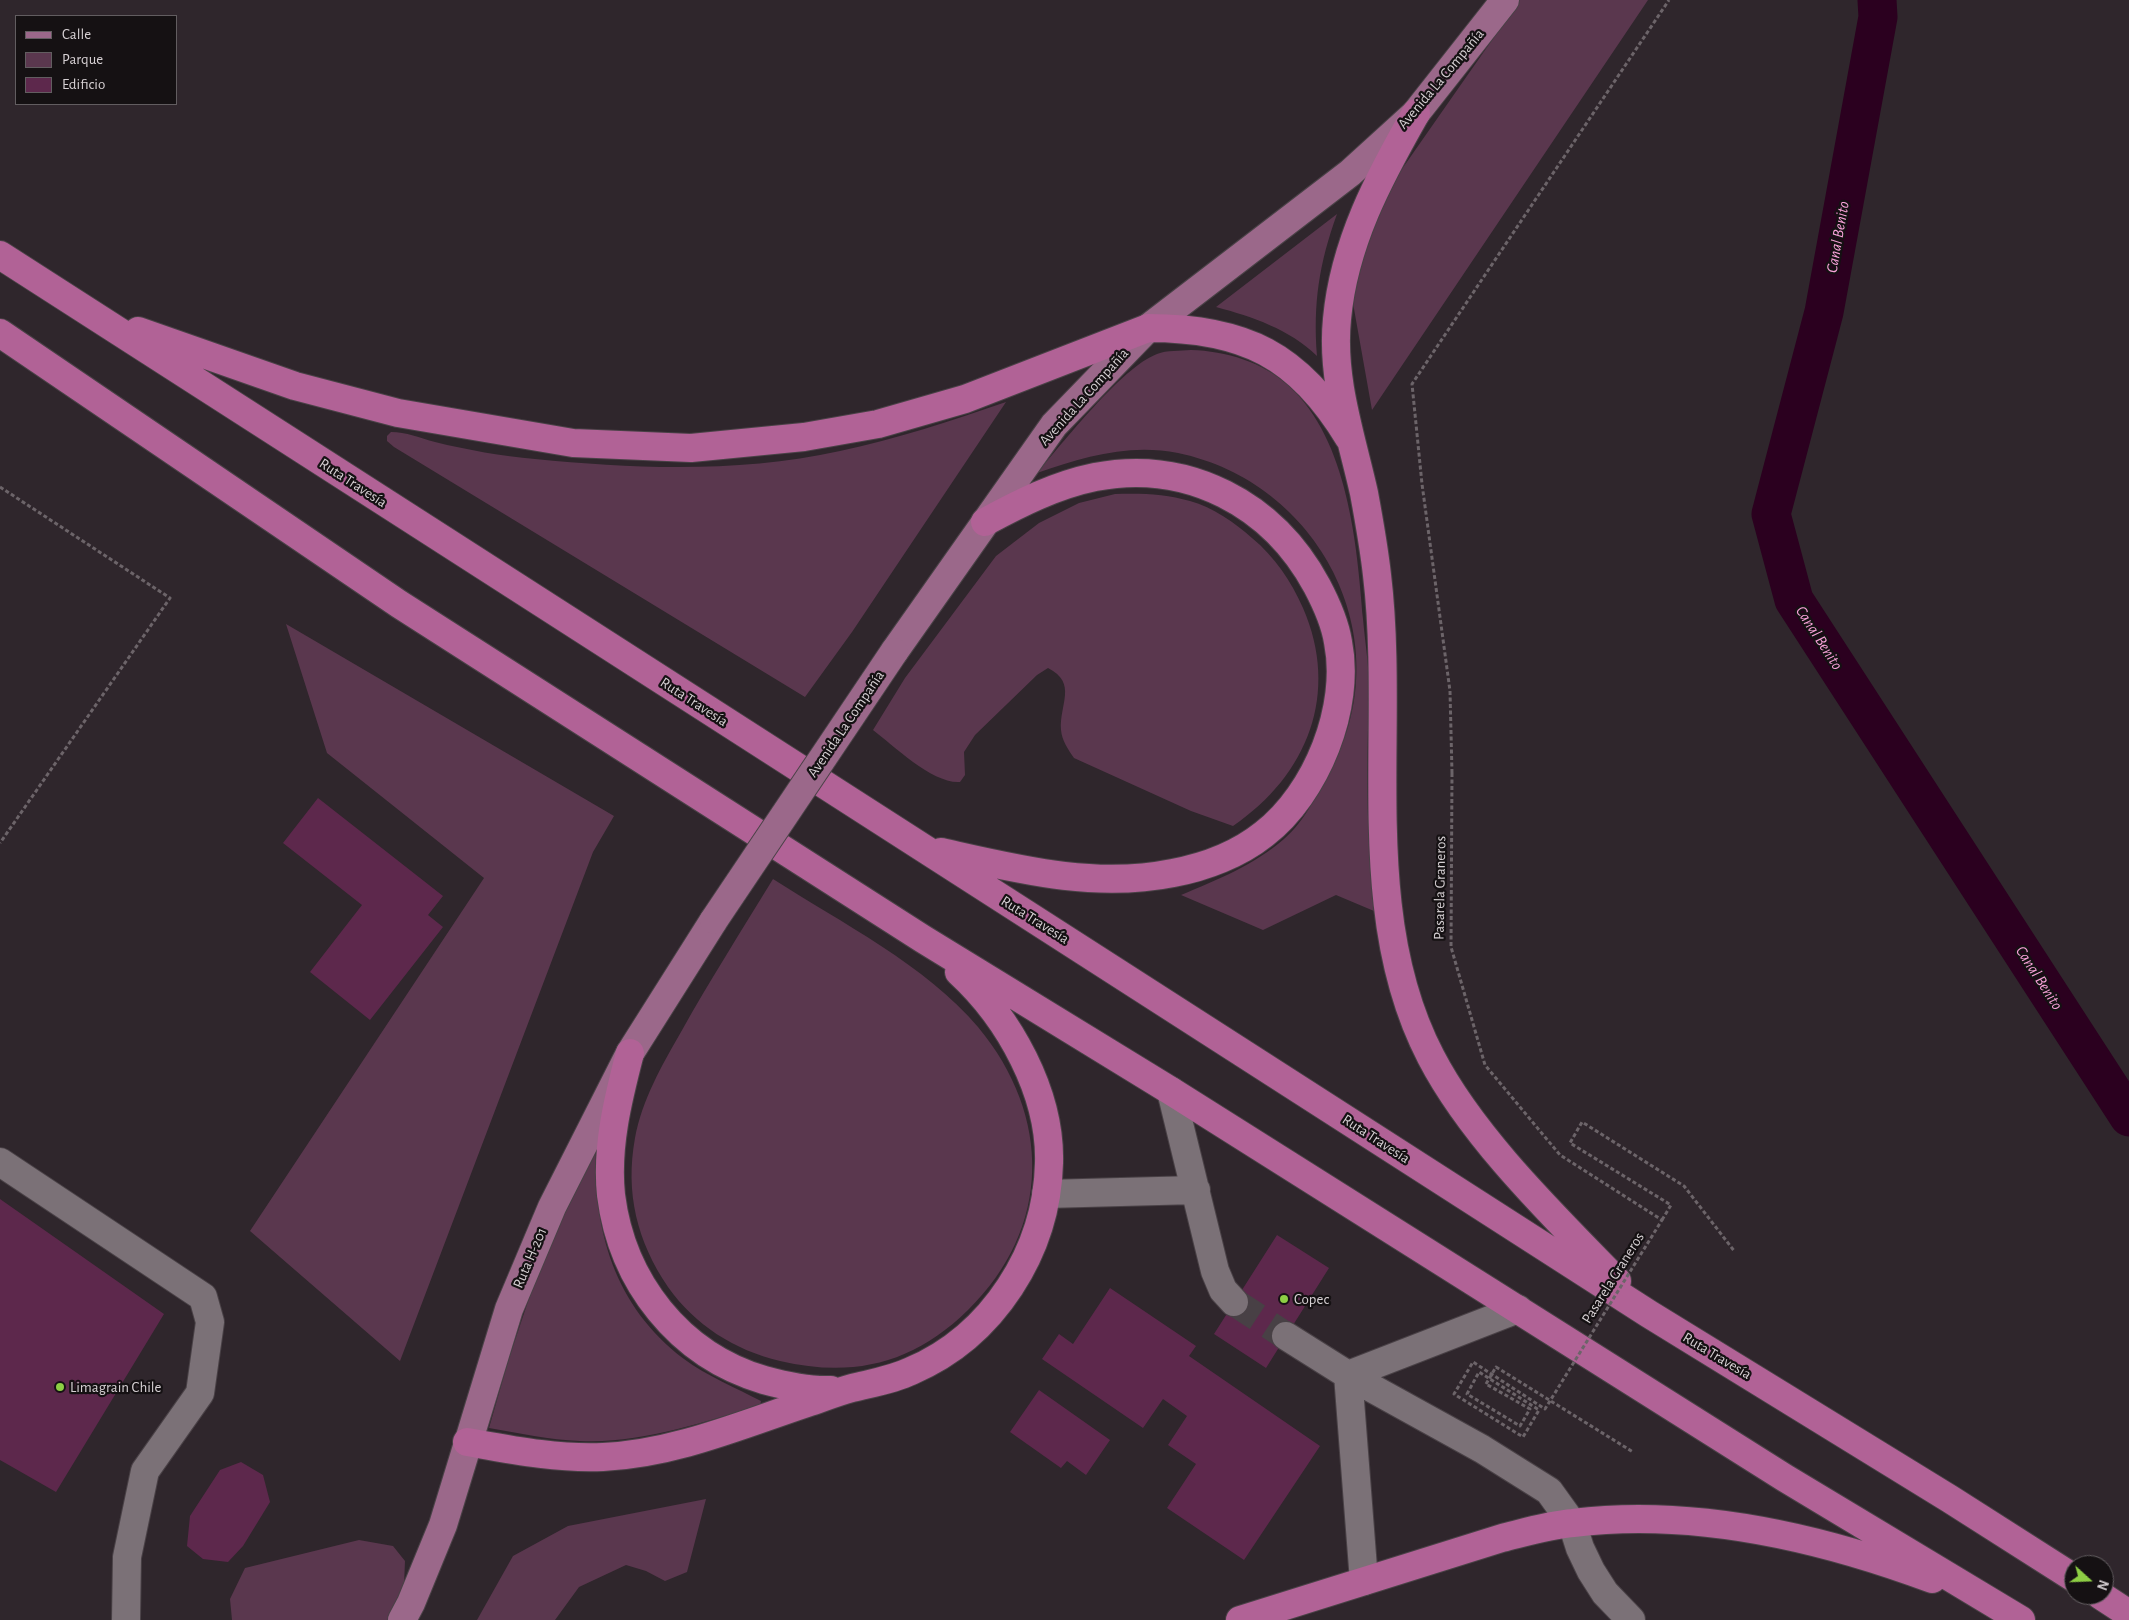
<!DOCTYPE html>
<html>
<head>
<meta charset="utf-8">
<style>
	body { margin:0 }
	#map { position:relative; width:2129px; height:1620px; overflow:hidden; background:#2f262c; font-family:"Alegreya Sans",sans-serif }
	canvas { display:block }
	.legend { position:absolute; left:15px; top:15px; width:162px; height:90px; box-sizing:border-box; background:#151113; border:1px solid #625d60; margin:0; padding:6px 9px; list-style:none; font-size:15px; color:#d6d0d3 }
	.legend li { display:flex; align-items:center; gap:10px; height:25px }
	.legend b { width:25px; border:1px solid #625d60 }
	.north { position:absolute; left:2064px; top:1555px; width:50px; height:50px; box-sizing:border-box; background:#151113; border:1px solid #625d60; border-radius:50%; rotate:110deg; font-size:14px; font-weight:700; line-height:20px; text-align:center; color:#d6d0d3 }
	.north::after { content:''; display:block; margin:auto; width:18px; height:22px; background:#8dce44; clip-path:polygon(50% 0,100% 100%,50% 72%,0 100%) }
</style>
</head>
<body>
<div id="map">
<canvas width="2129" height="1620"></canvas>
<ul class="legend">
<li><b style="height:6px;background:#9b688a"></b>Calle</li>
<li><b style="height:14px;background:#5a374e"></b>Parque</li>
<li><b style="height:14px;background:#5d284c"></b>Edificio</li>
</ul>
<div class="north">N</div>
</div>
<script>
const c = document.querySelector('canvas').getContext('2d');
c.lineJoin = 'round';
function paint(path, color) {
  c.fillStyle = color;
  c.fill(path, 'evenodd');
}
function trace(path, color, width, dash) {
  c.strokeStyle = color;
  c.lineWidth = width;
  c.lineCap = dash ? 'butt' : 'round';
  c.setLineDash(dash || []);
  c.stroke(path);
}
function drawText(font, color, halo, rows, align = 'center') {
  c.font = font + ' "Alegreya Sans",sans-serif';
  c.lineWidth = 4.5;
  c.setLineDash([]);
  c.textBaseline = 'middle';
  c.strokeStyle = halo;
  c.fillStyle = color;
  for (const [text, x, y, turn = 0] of rows) {
    c.save();
    c.translate(x, y);
    c.rotate((+turn || 0) * Math.PI / 180);
    c.textAlign = isNaN(turn) ? turn : align;
    if (halo) c.strokeText(text, 0, 0);
    c.fillText(text, 0, 0);
    c.restore();
  }
}
paint(new Path2D(`
	M1520,0H1648L1372,410L1351,292L1381,199Z
	M1337,214C1319,264 1313,303 1317,356C1289,329 1253,317 1216,307Z
	M1191,350C1226,351 1263,362 1289,386C1348,440 1357,544 1363,619C1365,642 1369,665 1369,687C1369,716 1367,745 1367,774C1367,820 1371,865 1374,911L1336,895L1263,930L1181,895C1217,880 1254,865 1284,839C1306,820 1318,792 1332,767C1401,637 1318,482 1178,453C1129,443 1083,457 1037,473C1063,443 1122,367 1157,354C1167,350 1180,351 1191,350Z
	M1006,402L852,632L805,697L394,447L387,441V436L391,432C406,432 420,438 435,442C467,450 502,456 535,459C636,469 740,473 840,451C896,439 951,421 1006,402Z
	M1115,494C1141,493 1166,494 1190,501C1213,507 1235,523 1252,538C1275,557 1291,581 1303,608C1340,693 1308,775 1233,826L1191,811L1074,758C1068,749 1062,741 1061,730C1059,705 1078,683 1048,668L1037,675L975,735L964,752L965,775L960,782C933,784 894,746 873,730L905,678L996,556L1039,523L1079,503Z
	M286,624L614,816L593,852L400,1361L250,1231L484,878L327,753Z
	M773,879C840,922 927,966 978,1027C1052,1116 1052,1228 968,1310C913,1364 853,1378 780,1361C734,1350 695,1325 668,1287C637,1241 625,1193 635,1138C642,1100 662,1065 681,1032C710,980 742,930 773,879Z
	M596,1147C593,1230 614,1306 684,1359C707,1376 736,1388 761,1401L760,1406C702,1422 641,1444 580,1441C549,1440 519,1433 489,1428L509,1358L546,1248Z
	M706,1499L687,1572L665,1581L646,1571L626,1565L579,1587L555,1620H477L513,1556L568,1526Z
	M359,1540L393,1546L405,1561L404,1585L388,1620H232L230,1599L245,1568Z`), '#5a374e');
trace(new Path2D(`
	M1877,0L1878,17L1824,312L1771,514L1794,600L2129,1117`), '#2b001f', 39);
paint(new Path2D(`
	M318,798L443,896L428,915L443,927L370,1020L310,972L362,905L283,843Z
	M0,1199L164,1314L56,1492L0,1460Z
	M1277,1235L1329,1268L1266,1368L1214,1334Z
	M1110,1288L1196,1346L1189,1356L1320,1446L1244,1560L1167,1508L1196,1464L1168,1445L1187,1416L1163,1399L1143,1428L1042,1359L1059,1334L1073,1344Z
	M1039,1390L1110,1440L1086,1475L1067,1461L1061,1468L1010,1432Z
	M241,1462L263,1475L270,1502L243,1546L228,1562L203,1559L187,1546L190,1516L220,1470Z`), '#5d284c');
trace(new Path2D(`
	M1234,1302L1286,1336`), '#484045', 28, [28, 14]);
const minor = new Path2D(`
	M1171,1091L1215,1271L1223,1290L1234,1302
	M0,1162L203,1297L210,1322L200,1393L145,1471L127,1557L126,1620
	M1046,1194L1196,1190
	M1286,1336L1348,1375L1482,1449L1549,1491L1572,1523L1580,1548L1591,1571L1605,1593L1631,1620
	M1348,1375L1364,1581
	M1348,1375L1518,1309`);
const major = new Path2D(`
	M894,652L1054,425L1148,328L1350,173L1416,113L1505,0
	M402,1620L411,1603L443,1525L509,1309L552,1207L630,1053L714,920`);
const highway = new Path2D(`
	M1416,113C1379,178 1344,243 1337,319C1331,379 1351,435 1364,493C1369,520 1374,548 1377,575C1396,732 1355,912 1431,1057C1473,1138 1554,1216 1617,1281
	M0,255L1649,1314L1950,1499L2074,1578
	M138,331L295,386L398,413L573,443L691,448L804,437L878,424L965,399L1148,328C1244,328 1299,355 1349,438
	M0,333L399,604L923,939L1171,1091L1785,1478L2021,1620
	M941,852C1017,869 1094,889 1173,873C1205,867 1239,854 1264,834C1317,793 1351,707 1338,642C1335,623 1326,603 1317,586C1273,504 1188,459 1095,477C1056,485 1020,503 985,522
	M630,1053C618,1099 606,1147 611,1195C622,1282 679,1355 764,1380C786,1386 808,1391 831,1390
	M467,1442C512,1450 557,1459 603,1457C673,1454 741,1425 807,1403C822,1398 837,1392 852,1388C872,1383 892,1380 911,1371C993,1336 1047,1251 1049,1163C1051,1093 1009,1018 959,972
	M2100,1595L2129,1614
	M1240,1620L1502,1538C1526,1532 1549,1525 1573,1523C1694,1508 1819,1537 1932,1579`);
trace(minor, '#494146', 30);
trace(major, '#494146', 30);
trace(highway, '#494146', 30);
trace(new Path2D(`
	M0,487L170,598L0,843
	M1452,773L1450,691L1422,484L1412,384L1669,0
	M1662,1220L1671,1205L1570,1143L1582,1122L1684,1186L1735,1252
	M1486,1384L1496,1367L1633,1452`), '#6c6469', 3, [4, 2.5]);
trace(minor, '#7b7177', 28);
trace(major, '#9b688a', 28);
trace(highway, '#b16296', 28);
const majorBridge = new Path2D(`
	M714,920L894,652`);
trace(majorBridge, '#494146', 30, []);
trace(new Path2D(`
	M1452,773L1451,947L1485,1065L1560,1155L1662,1220L1545,1409L1473,1362L1454,1394L1523,1437L1539,1410L1479,1372L1467,1394L1520,1426L1530,1409L1486,1384`), '#6c6469', 3, [4, 2.5]);
trace(majorBridge, '#9b688a', 28);
for (const [x, y, r, color] of [
	[1284,1299,5,"#8dce44"],
	[60,1387,5,"#8dce44"]
]) {
  const dot = new Path2D();
  dot.arc(x, y, r, 0, 2 * Math.PI);
  c.fillStyle = color;
  c.fill(dot);
  trace(dot, '#151113', 2);
}
drawText('15px', '#d6d0d3', '#151113', [
	["Avenida La Compañía",1441,79,-50],
	["Avenida La Compañía",1084,397,-48],
	["Ruta Travesía",353,483,33],
	["Ruta Travesía",694,702,33],
	["Avenida La Compañía",846,724,-56],
	["Pasarela Graneros",1440,888,-89],
	["Ruta Travesía",1035,920,32],
	["Ruta Travesía",1376,1139,33],
	["Ruta H-201",530,1258,-67],
	["Pasarela Graneros",1613,1278,-58],
	["Ruta Travesía",1717,1356,31]
]);
drawText('15px', '#d6d0d3', '#151113', [
	["Copec",1294,1299],
	["Limagrain Chile",70,1387]
], 'left');
drawText('italic 16px', '#f8a2d9', '#151113', [
	["Canal Benito",1838,237,-80],
	["Canal Benito",1819,638,57],
	["Canal Benito",2039,978,57]
]);
</script>
</body>
</html>
